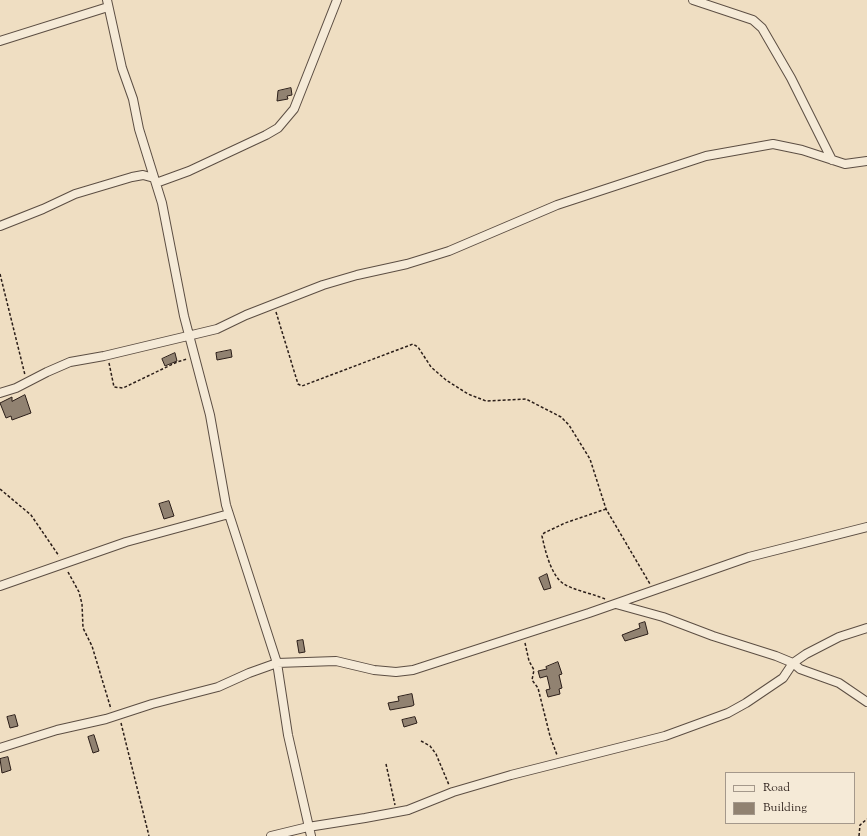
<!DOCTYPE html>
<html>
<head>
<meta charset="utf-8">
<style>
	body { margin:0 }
	#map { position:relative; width:867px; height:836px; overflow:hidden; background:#efdec2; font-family:"Sorts Mill Goudy",serif }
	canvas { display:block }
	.legend { position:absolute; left:725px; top:772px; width:130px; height:52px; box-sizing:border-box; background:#f5ead7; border:1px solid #a4988b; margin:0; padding:5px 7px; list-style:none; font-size:12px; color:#2b1e19 }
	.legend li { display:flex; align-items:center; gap:8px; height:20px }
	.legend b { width:20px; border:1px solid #a4988b }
</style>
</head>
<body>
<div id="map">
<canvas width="867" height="836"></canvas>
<ul class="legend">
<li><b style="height:5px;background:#f5ead7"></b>Road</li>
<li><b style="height:11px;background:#918271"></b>Building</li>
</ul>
</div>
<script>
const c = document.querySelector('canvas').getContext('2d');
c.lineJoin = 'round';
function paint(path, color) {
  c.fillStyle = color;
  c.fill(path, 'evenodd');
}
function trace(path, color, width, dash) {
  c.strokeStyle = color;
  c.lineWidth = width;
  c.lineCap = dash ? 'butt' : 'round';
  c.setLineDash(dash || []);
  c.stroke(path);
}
const building = new Path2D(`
	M291,88L292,95L287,96L288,99L277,101L278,91Z
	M231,350L232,357L217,360L216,353Z
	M175,353L177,361L165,366L162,359Z
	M25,395L31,413L12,420L11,416L6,418L0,403L12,397V401Z
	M169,501L174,516L164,519L159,504Z
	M547,574L551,588L544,590L539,578Z
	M645,622L648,634L625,641L622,635L640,628L639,624Z
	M303,640L305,652L299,653L297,641Z
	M558,662L562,674L559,675L562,688L559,689L560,694L548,697L546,690L550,689L547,676L540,678L538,671L547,669L546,667Z
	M412,694L414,705L412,706L390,710L388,703L399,701L398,697Z
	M15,715L18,726L10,728L7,717Z
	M415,717L417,723L404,727L402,720Z
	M94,735L99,751L93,753L88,737Z
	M8,757L11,770L2,773L0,759Z`);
paint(building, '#918271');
trace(building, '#2b1e19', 1);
const minor = new Path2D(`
	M107,0L122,68L133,99L139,129L162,203L184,316L210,415L226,505L277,663L288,735L311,836
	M693,0L753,20L762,28L791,78L832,160
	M0,41L108,7
	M156,183L189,171L266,135L278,128L294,109L337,0
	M0,226L43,209L75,194L132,177L143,175L154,178
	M0,393L16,388L47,372L70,362L104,356L217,329L246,315L323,285L357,275L407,264L449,251L557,205L706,156L773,144L802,150L845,164L867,161
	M0,586L126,542L229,514
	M616,604L663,617L713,636L776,656L793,663L800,669L839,683L867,702
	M0,748L57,730L106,719L152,704L218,687L249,673L277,663L336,661L374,670L396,672L413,670L589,613L749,557L867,527
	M271,836L308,827L365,818L408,810L453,792L511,775L665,736L728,713L746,703L783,678L793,663L806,654L839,637L867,628`);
trace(minor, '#5c4e43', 10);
trace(new Path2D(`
	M0,274L25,375
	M276,312L298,384L302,386L413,344L418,347L431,367L446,380L468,394L486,401L526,399L561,417L569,425L590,459L606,509L650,584
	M109,363L114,387L123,388L177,362L187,359
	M0,489L31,515L59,556
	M68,572L79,592L82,604L83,628L92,646L111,709
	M605,599C594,594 573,590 564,584C551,576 545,550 542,536L544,533L565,523L606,509
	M525,643L529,661L534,670L532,680L538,688L550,736L557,755
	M121,723L149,836
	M421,741L430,746L436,754L449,785
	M386,764L395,805
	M859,836L860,825L867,819`), '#2b1e19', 1.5, [3, 2]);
trace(minor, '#f5ead7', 8);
</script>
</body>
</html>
